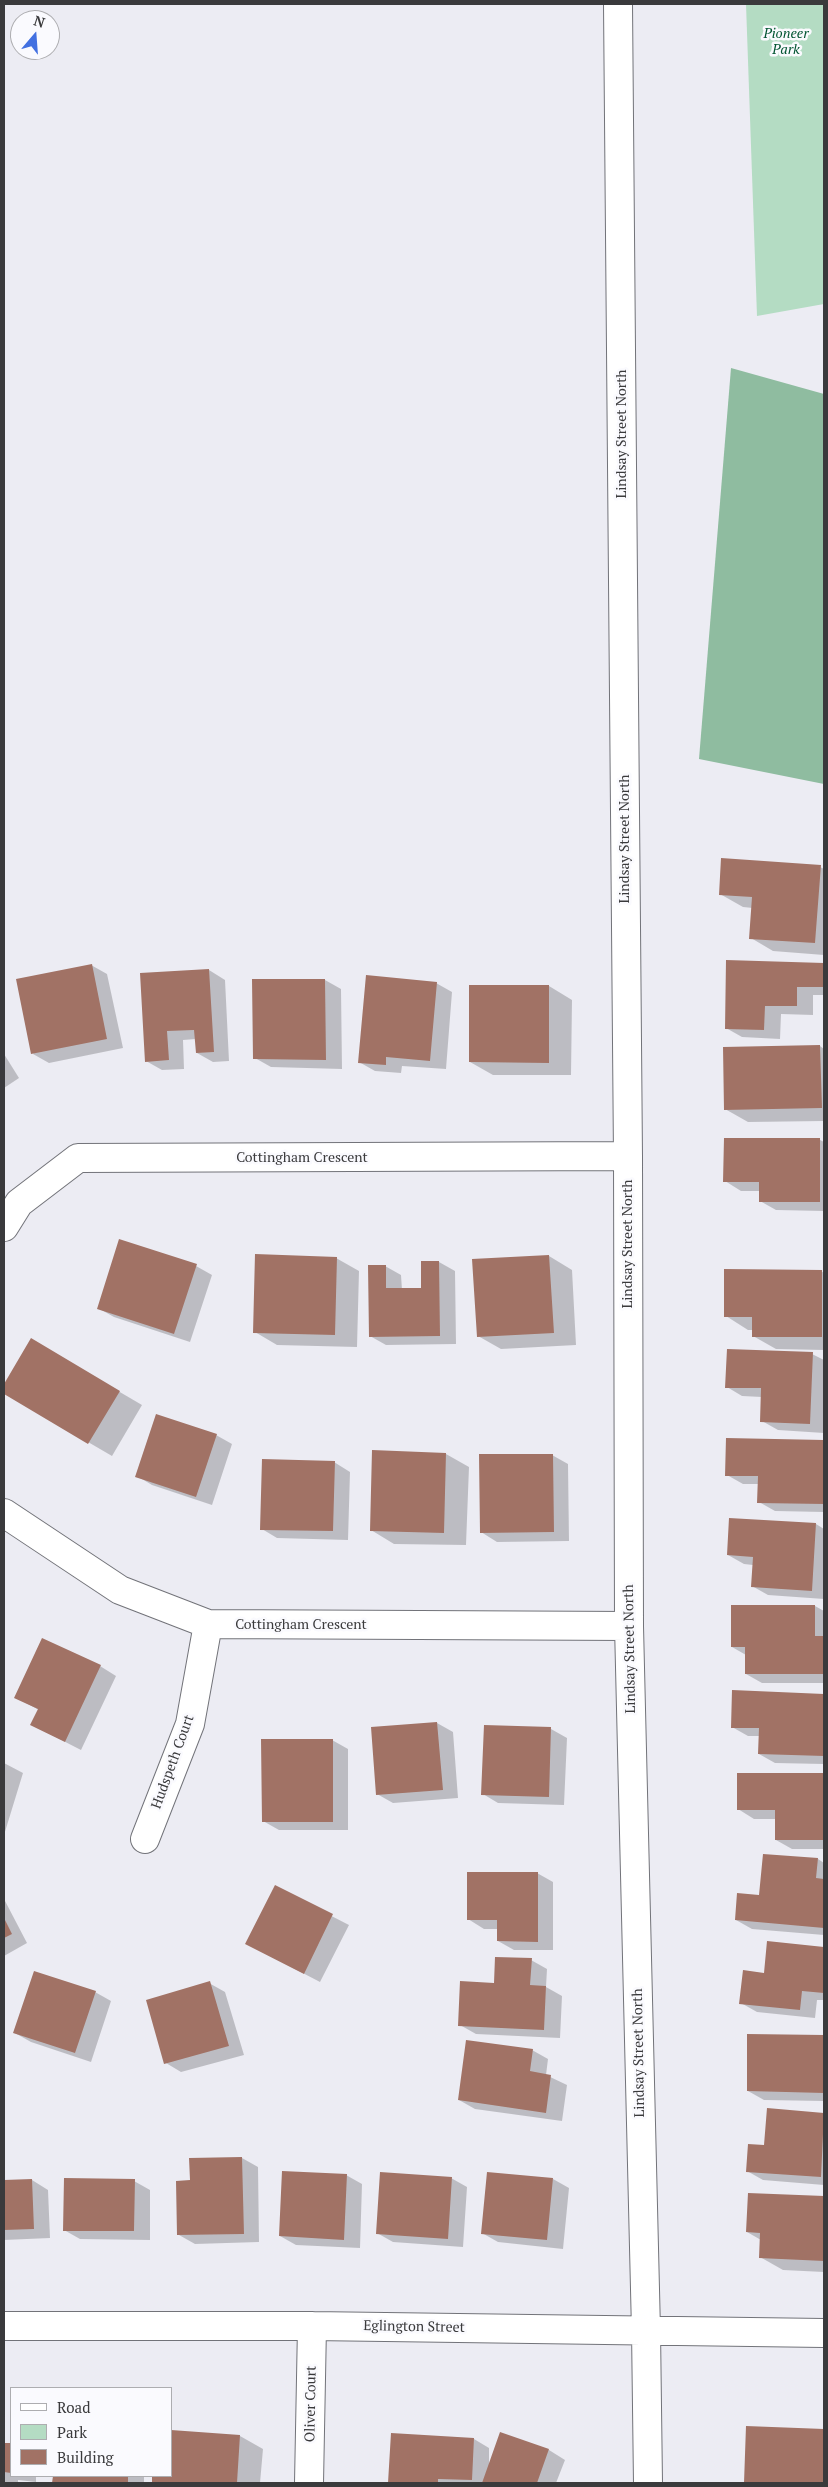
<!DOCTYPE html>
<html>
<head>
<meta charset="utf-8">
<style>
	body { margin:0 }
	#map { position:relative; width:828px; height:2487px; overflow:hidden; background:#ececf3; font-family:"PT Serif",serif }
	canvas { display:block }
	.frame { position:absolute; inset:0; border:5px solid #3a3a3c; pointer-events:none }
	.legend { position:absolute; left:10px; top:2387px; width:162px; height:90px; box-sizing:border-box; background:#fafafe; border:1px solid #adadb0; margin:0; padding:6px 9px; list-style:none; font-size:15px; color:#3a3a3c }
	.legend li { display:flex; align-items:center; gap:10px; height:25px }
	.legend b { width:25px; border:1px solid #adadb0 }
	.north { position:absolute; left:10px; top:10px; width:50px; height:50px; box-sizing:border-box; background:#fafafe; border:1px solid #adadb0; border-radius:50%; rotate:18deg; font-size:14px; font-weight:700; line-height:20px; text-align:center; color:#3a3a3c }
	.north::after { content:''; display:block; margin:auto; width:18px; height:22px; background:#4270e1; clip-path:polygon(50% 0,100% 100%,50% 72%,0 100%) }
</style>
</head>
<body>
<div id="map">
<canvas width="828" height="2487"></canvas>
<div class="frame"></div>
<ul class="legend">
<li><b style="height:6px;background:#fff"></b>Road</li>
<li><b style="height:14px;background:#b4dcc3"></b>Park</li>
<li><b style="height:14px;background:#a17265"></b>Building</li>
</ul>
<div class="north">N</div>
</div>
<script>
const c = document.querySelector('canvas').getContext('2d');
c.lineJoin = 'round';
function paint(path, color) {
  c.fillStyle = color;
  c.fill(path, 'evenodd');
}
function trace(path, color, width, dash) {
  c.strokeStyle = color;
  c.lineWidth = width;
  c.lineCap = dash ? 'butt' : 'round';
  c.setLineDash(dash || []);
  c.stroke(path);
}
function drawText(font, color, halo, rows, align = 'center') {
  c.font = font + ' "PT Serif",serif';
  c.lineWidth = 5;
  c.setLineDash([]);
  c.textBaseline = 'middle';
  c.strokeStyle = halo;
  c.fillStyle = color;
  for (const [text, x, y, turn = 0] of rows) {
    c.save();
    c.translate(x, y);
    c.rotate((+turn || 0) * Math.PI / 180);
    c.textAlign = isNaN(turn) ? turn : align;
    if (halo) c.strokeText(text, 0, 0);
    c.fillText(text, 0, 0);
    c.restore();
  }
}
paint(new Path2D(`
	M746,4H824V304L757,316Z`), '#b4dcc3');
paint(new Path2D(`
	M731,368L824,394V784L699,759Z`), '#8fbca0');
paint(new Path2D(`
	M820,867L824,869V955L773,951L751,938L753,908L743,907L720,894Z
	M728,962L824,964V995H813V1015L781,1014L780,1039L742,1037L726,1028Z
	M91,965L107,974L123,1048L49,1063L33,1054Z
	M209,970L225,980L229,1061L213,1062L197,1053L196,1039L183,1040L184,1069L162,1070L146,1061Z
	M325,980L341,989L342,1069L271,1067L255,1058Z
	M436,983L452,992L446,1069L402,1066L401,1073L375,1071L359,1062Z
	M549,986L572,1000L571,1075H493L470,1062Z
	M820,1046L824,1049V1121L748,1122L725,1109L724,1049Z
	M4,1054L19,1078L4,1088Z
	M820,1140L824,1142V1211L776,1210L760,1201V1191H741L725,1181Z
	M549,1256L572,1270L576,1345L501,1349L478,1336L473,1261Z
	M336,1258L359,1271L357,1347L277,1345L255,1332Z
	M439,1262L455,1271L456,1344L386,1345L370,1336L385,1266L401,1275L402,1290L422,1289Z
	M196,1266L212,1275L190,1342L114,1317L98,1308Z
	M821,1271L824,1273V1350L776,1349L753,1336V1330H748L726,1316Z
	M31,1340L142,1405L112,1456L4,1393V1387Z
	M812,1354L824,1360V1433L778,1430L762,1421V1397L742,1396L727,1387Z
	M216,1435L232,1444L212,1505L152,1485L137,1476Z
	M727,1440L824,1442V1512L775,1511L759,1502V1484H743L727,1475Z
	M373,1452L446,1454L469,1467L466,1545L394,1544L371,1530Z
	M552,1455L568,1464L569,1541L497,1542L481,1532Z
	M334,1462L350,1472L348,1540L277,1538L262,1529Z
	M816,1524L824,1529V1599L768,1595L752,1586L753,1565L744,1564L728,1555Z
	M732,1606H815L824,1611V1683H762L746,1674V1655L732,1647Z
	M100,1666L116,1676L81,1750L32,1725L39,1710L15,1697Z
	M733,1692L824,1695V1764L775,1763L759,1754L760,1736H748L732,1727Z
	M437,1723L453,1732L458,1798L393,1803L377,1794Z
	M551,1729L567,1738L564,1805L498,1803L483,1794Z
	M332,1740L348,1749V1830H279L263,1821Z
	M4,1763L23,1773L4,1835Z
	M824,1774V1849H792L776,1840V1819H754L738,1809Z
	M818,1859L824,1863V1935L752,1929L736,1920L760,1897Z
	M537,1873L553,1882V1950H514L498,1941V1929H484L468,1919Z
	M275,1887L349,1925L320,1982L247,1944Z
	M4,1899L27,1943L4,1956Z
	M768,1942L824,1948V2000H817L815,2018L757,2012L741,2003L765,1974Z
	M531,1960L547,1969L546,1987L562,1996L560,2038L476,2034L460,2025L495,1984Z
	M209,1983L225,1992L244,2055L181,2072L166,2063Z
	M95,1992L111,2001L91,2062L31,2042L15,2033Z
	M749,2035L824,2036V2101L764,2100L748,2091Z
	M532,2050L548,2059L546,2075L567,2085L562,2121L475,2109L459,2100Z
	M768,2110L824,2114V2185L763,2180L747,2171L766,2147Z
	M242,2158L258,2167L259,2242L195,2244L179,2235L191,2181Z
	M346,2175L362,2184L360,2248L296,2245L280,2236Z
	M451,2178L467,2187L463,2247L393,2242L377,2233Z
	M553,2179L569,2188L563,2249L498,2242L482,2233Z
	M32,2180L48,2190L50,2238L4,2240V2181Z
	M134,2181L150,2190V2240L80,2239L64,2230Z
	M749,2194L824,2198V2272L783,2270L760,2257L761,2240L747,2232Z
	M748,2427L824,2430V2483H745Z
	M392,2434L474,2439L489,2448V2466L501,2434L549,2450L565,2460L556,2483H389Z
	M240,2436L263,2449L260,2483L153,2482V2476H171Z
	M4,2444H11V2476H36V2482L18,2480V2483H4Z
	M54,2476H144V2483H54Z`), '#0003');
paint(new Path2D(`
	M721,858L821,865L815,943L749,939L752,897L719,895Z
	M726,960L824,963V987H797V1006H765L764,1030L725,1029Z
	M92,964L107,1039L31,1054L16,979Z
	M209,969L214,1052L196,1053L194,1030L167,1031L169,1060L145,1062L140,973Z
	M366,975L437,982L430,1061L386,1057V1065L358,1063Z
	M252,979H325L326,1060L253,1059Z
	M469,985H549V1063L469,1062Z
	M820,1045L822,1108L724,1110L723,1047Z
	M724,1138H820V1202H759V1182H723Z
	M119,1239L197,1264L174,1334L97,1309Z
	M255,1254L337,1257L335,1335L253,1333Z
	M549,1255L554,1333L477,1337L472,1259Z
	M421,1261H439L440,1336L369,1337L368,1265H386V1288H421Z
	M724,1269L822,1270V1337H752V1317H724Z
	M31,1338L120,1391L88,1444L4,1394V1384Z
	M727,1349L813,1352L810,1424L760,1422L761,1388H725Z
	M156,1414L217,1434L196,1497L135,1477Z
	M726,1438L824,1440V1504L757,1503L758,1476H725Z
	M372,1450L446,1453L444,1533L370,1531Z
	M479,1454H553L554,1532L480,1533Z
	M262,1459L335,1461L333,1531L260,1530Z
	M729,1518L816,1523L812,1591L751,1587L753,1557L727,1555Z
	M731,1605H815V1636H824V1674H745V1647H731Z
	M42,1638L101,1665L65,1742L30,1725L38,1709L14,1698Z
	M732,1690L824,1694V1756L758,1754L759,1728H731Z
	M437,1722L443,1790L376,1795L371,1727Z
	M484,1725L551,1727L549,1797L481,1795Z
	M261,1739H333V1822H262Z
	M737,1773H824V1840H775V1810H737Z
	M763,1854L818,1858L816,1878L824,1879V1928L735,1920L737,1893L759,1895Z
	M467,1872H538V1942L497,1941V1920H467Z
	M275,1885L333,1914L304,1974L245,1944Z
	M4,1918L12,1934L4,1938Z
	M767,1941L824,1947V1993L802,1991L800,2010L739,2004L743,1970L764,1973Z
	M495,1957L532,1958L530,1985L546,1986L544,2030L458,2026L460,1981L494,1983Z
	M34,1971L96,1991L75,2053L13,2033Z
	M210,1981L229,2046L164,2064L146,2000Z
	M747,2034L824,2035V2093L747,2091Z
	M466,2040L533,2049L530,2071L551,2075L546,2113L458,2100Z
	M767,2108L824,2113L821,2177L746,2172L748,2144L764,2145Z
	M242,2157L244,2234L177,2235L176,2181L190,2180L189,2158Z
	M282,2171L347,2174L344,2240L279,2236Z
	M380,2172L452,2177L448,2239L376,2234Z
	M487,2172L553,2178L547,2240L481,2234Z
	M64,2178L135,2179L134,2231H63Z
	M32,2179L34,2229L4,2230V2180Z
	M748,2193L824,2196V2261L759,2258L760,2233L746,2232Z
	M746,2426L824,2429V2483H744Z
	M171,2430L240,2435L237,2483L152,2482V2476H171Z
	M500,2432L549,2449L537,2483H482Z
	M391,2433L474,2438L472,2480L438,2479V2483H388Z
	M4,2443H11V2473L4,2472Z
	M53,2476H128V2483H52Z`), '#a17265');
const minor = new Path2D(`
	M618,4L628,1156L629,1626L646,2330L648,2483
	M4,1227L19,1203L78,1158L628,1156
	M4,1513L120,1590L208,1624L629,1626
	M145,1839L190,1724L208,1624
	M4,2326H312L824,2333
	M309,2483L312,2326`);
trace(minor, '#727379', 30);
trace(minor, '#fff', 28);
drawText('italic 14px', '#005431', '#fafafe', [
	["Pioneer",786,34],
	["Park",786,50]
]);
drawText('14px', '#3a3a3c', '#fafafe', [
	["Lindsay Street North",622,434,-90],
	["Lindsay Street North",625,839,-90],
	["Cottingham Crescent",302,1158],
	["Lindsay Street North",628,1244,-90],
	["Cottingham Crescent",301,1625],
	["Lindsay Street North",630,1649,-91],
	["Hudspeth Court",173,1762,-70],
	["Lindsay Street North",639,2053,-91],
	["Eglington Street",414,2327,1],
	["Oliver Court",311,2404,-89]
]);
</script>
</body>
</html>
